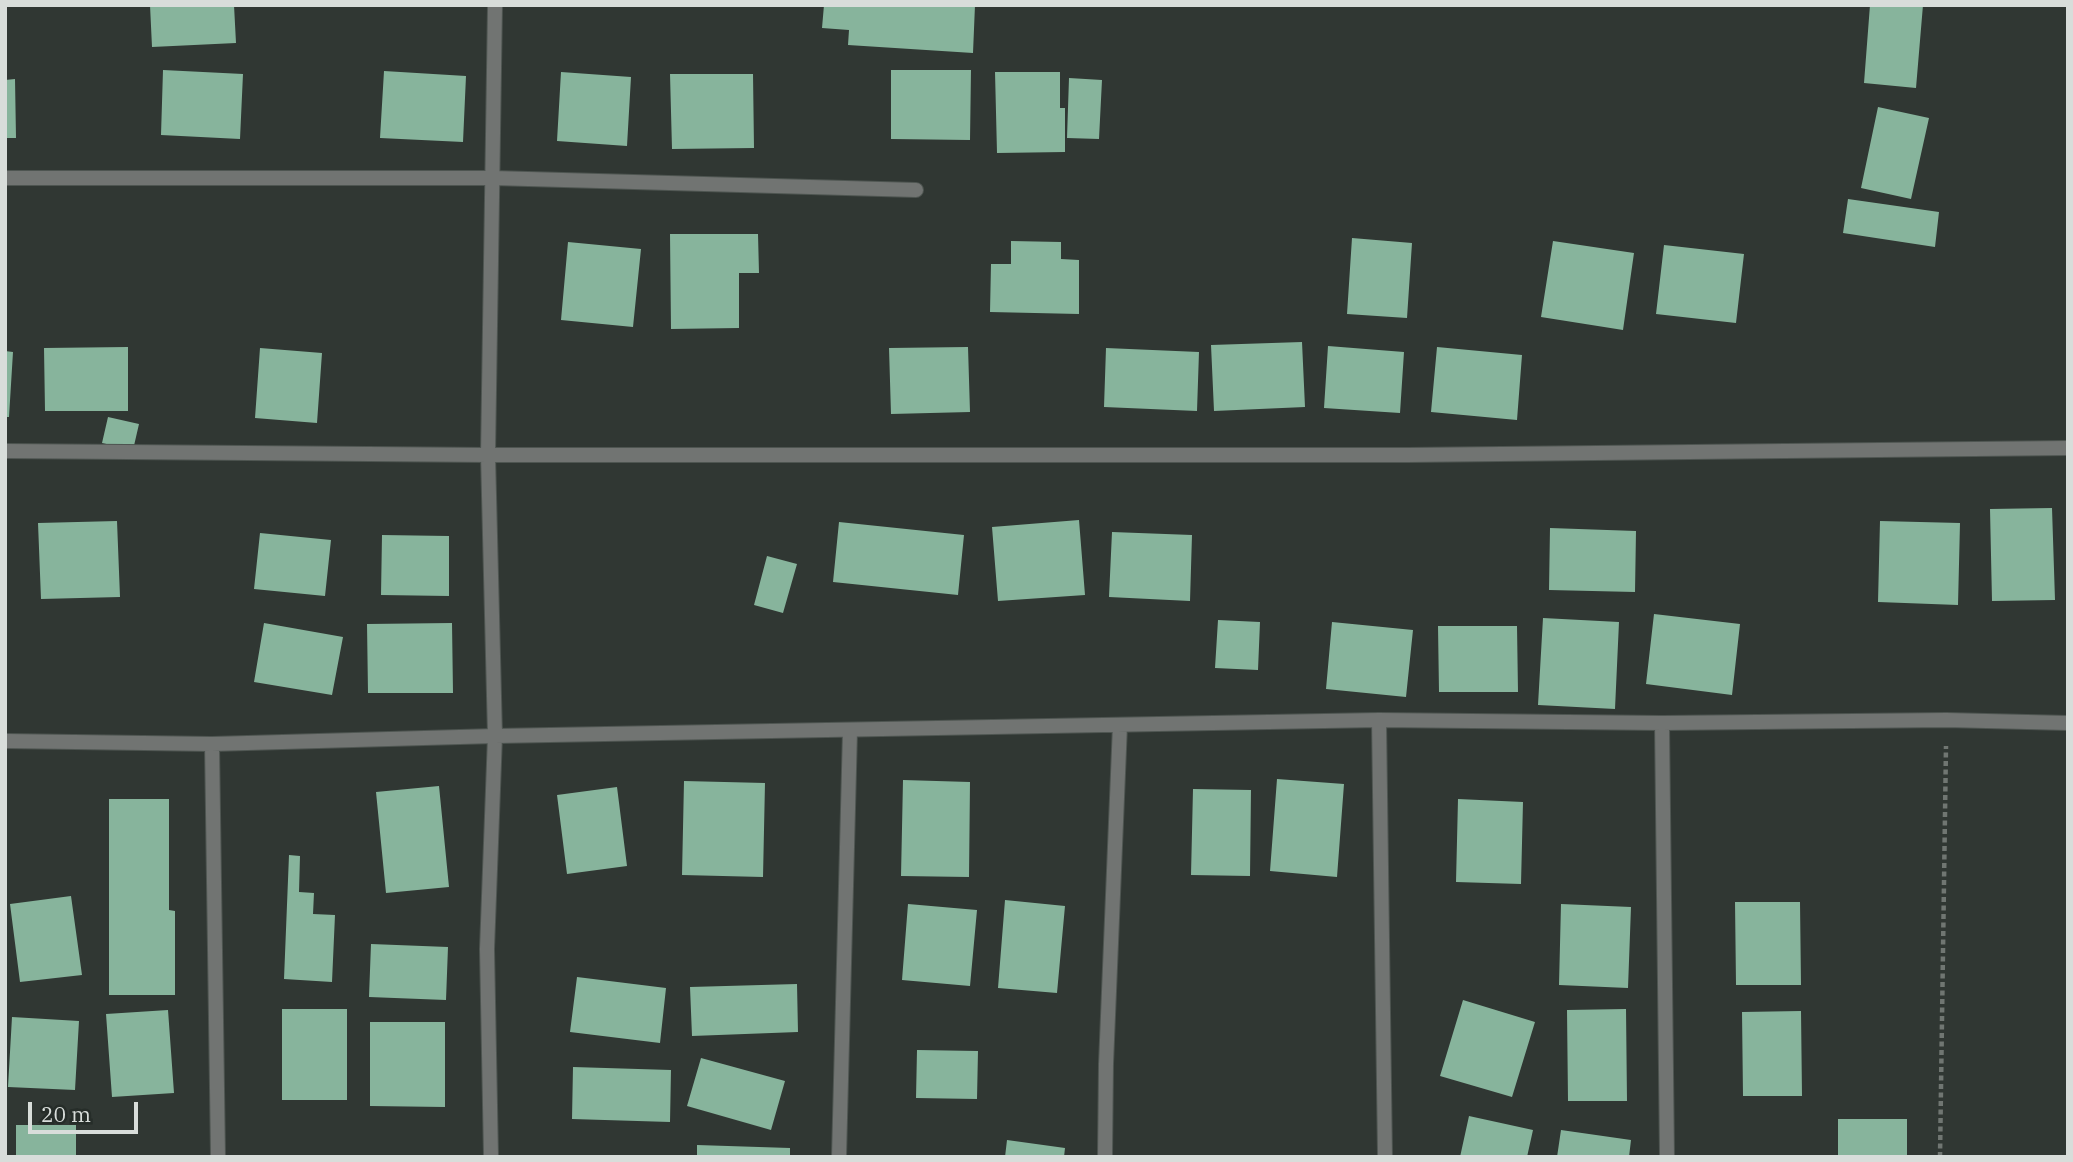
<!DOCTYPE html>
<html>
<head>
<meta charset="utf-8">
<style>
	body { margin:0 }
	#map { position:relative; width:2073px; height:1162px; overflow:hidden; background:#303733; font-family:"IBM Plex Serif",serif }
	canvas { display:block }
	.frame { position:absolute; inset:0; border:7px solid #d8ddda; pointer-events:none }
	.scale { position:absolute; left:28px; top:1102px; width:110px; height:32px; box-sizing:border-box; border:4px solid #d8ddda; border-top:0; padding-left:9px; font-size:21px; line-height:24px; white-space:nowrap; color:#d8ddda; -webkit-text-stroke:5px #262d29; paint-order:stroke }
</style>
</head>
<body>
<div id="map">
<canvas width="2073" height="1162"></canvas>
<div class="frame"></div>
<div class="scale">20 m</div>
</div>
<script>
const c = document.querySelector('canvas').getContext('2d');
c.lineJoin = 'round';
function paint(path, color) {
  c.fillStyle = color;
  c.fill(path, 'evenodd');
}
function trace(path, color, width, dash) {
  c.strokeStyle = color;
  c.lineWidth = width;
  c.lineCap = dash ? 'butt' : 'round';
  c.setLineDash(dash || []);
  c.stroke(path);
}
paint(new Path2D(`
	M150,5H234L236,43L152,47Z
	M824,5H975L973,53L848,45L849,30L822,28Z
	M1870,5H1923L1916,88L1864,83Z
	M163,70L243,74L240,139L161,135Z
	M891,70H971L970,140L891,139Z
	M384,71L466,76L463,142L380,138Z
	M561,72L631,77L627,146L557,141Z
	M995,72H1060V108H1065V152L997,153Z
	M670,74H753L754,148L672,149Z
	M1069,78L1102,80L1099,139L1067,138Z
	M15,79L16,138H5V80Z
	M1878,107L1929,118L1911,199L1861,188Z
	M1848,199L1939,212L1935,247L1843,233Z
	M670,234H758L759,273H739V328L671,329Z
	M1352,238L1412,243L1407,318L1347,314Z
	M1011,241L1061,242V259L1079,260V314L990,312L991,264H1011Z
	M1553,241L1634,253L1623,330L1541,317Z
	M568,242L641,249L633,327L561,320Z
	M1664,245L1744,254L1736,323L1656,314Z
	M1302,342L1305,407L1214,411L1211,345Z
	M1328,346L1404,352L1400,413L1324,408Z
	M128,347V411H45L44,348Z
	M968,347L970,412L891,414L889,348Z
	M1437,347L1522,355L1517,420L1431,412Z
	M260,348L322,353L317,423L255,418Z
	M1106,348L1199,352L1197,411L1104,407Z
	M5,351L13,352L9,417H5Z
	M108,417L139,424L133,450L102,443Z
	M2052,508L2055,600L1992,601L1990,509Z
	M1079,520L1085,595L998,601L992,527Z
	M117,521L120,597L41,599L38,523Z
	M1880,521L1960,523L1958,605L1878,602Z
	M839,522L964,535L958,595L833,582Z
	M1550,528L1636,531L1635,592L1549,590Z
	M1112,532L1192,535L1190,601L1109,597Z
	M260,533L331,540L325,596L254,589Z
	M382,535L449,536V596L381,595Z
	M767,556L797,564L783,613L754,605Z
	M1654,614L1740,624L1732,695L1646,684Z
	M1543,618L1619,622L1615,709L1538,705Z
	M1218,620L1260,622L1258,670L1215,668Z
	M1332,622L1413,630L1406,697L1326,689Z
	M264,623L343,637L332,695L254,682Z
	M452,623L453,693H368L367,624Z
	M1438,626H1517L1518,692H1439Z
	M1277,779L1344,784L1337,877L1270,871Z
	M903,780L970,782L969,877L901,876Z
	M684,781L765,783L763,877L682,875Z
	M439,786L449,887L386,893L376,792Z
	M617,787L627,866L567,874L557,795Z
	M1193,789L1251,790L1250,876L1191,875Z
	M109,799H169V910L175,911V995H109Z
	M1458,799L1523,802L1521,884L1456,882Z
	M289,855L300,856L299,892L314,893L313,914L335,915L332,982L284,979Z
	M71,896L82,975L20,982L10,904Z
	M1005,900L1065,906L1057,993L998,988Z
	M1735,902H1800L1801,985H1736Z
	M908,904L977,910L970,986L902,980Z
	M1561,904L1631,907L1628,988L1559,985Z
	M371,944L448,947L446,1000L369,997Z
	M577,977L666,988L660,1043L570,1032Z
	M797,984L798,1032L692,1036L690,987Z
	M1463,1000L1535,1022L1512,1097L1440,1076Z
	M282,1009H347V1100H282Z
	M1626,1009L1627,1101H1568L1567,1010Z
	M168,1010L174,1093L112,1097L106,1014Z
	M1801,1011L1802,1096H1743L1742,1012Z
	M12,1017L79,1021L75,1090L8,1087Z
	M370,1022H445V1107L370,1106Z
	M917,1050L978,1051L977,1099L916,1098Z
	M701,1058L785,1081L771,1130L687,1106Z
	M573,1067L671,1070L670,1122L572,1119Z
	M1469,1116L1533,1130L1527,1157H1460Z
	M1838,1119H1907V1157H1838Z
	M16,1125H76V1157H16Z
	M1561,1130L1631,1140L1629,1157H1557Z
	M1007,1140L1065,1148L1064,1157H1005Z
	M697,1145L790,1148V1157H697Z`), '#87b49c');
const street = new Path2D(`
	M5,178H493L916,190
	M5,451L488,455H1407L2068,448
	M1379,720L1385,1157
	M1662,723L1667,1157
	M5,741L212,744L495,736L1379,720L1662,723L1946,720L2068,723
	M212,744L218,1157
	M491,1157L487,949L495,736L488,455L495,5
	M839,1157L850,731
	M1105,1157L1106,1064L1120,725`);
trace(street, '#4e5551', 16);
trace(new Path2D(`
	M1940,1157L1946,746`), '#707672', 4.5, [5, 3.5]);
trace(street, '#717472', 14);
</script>
</body>
</html>
